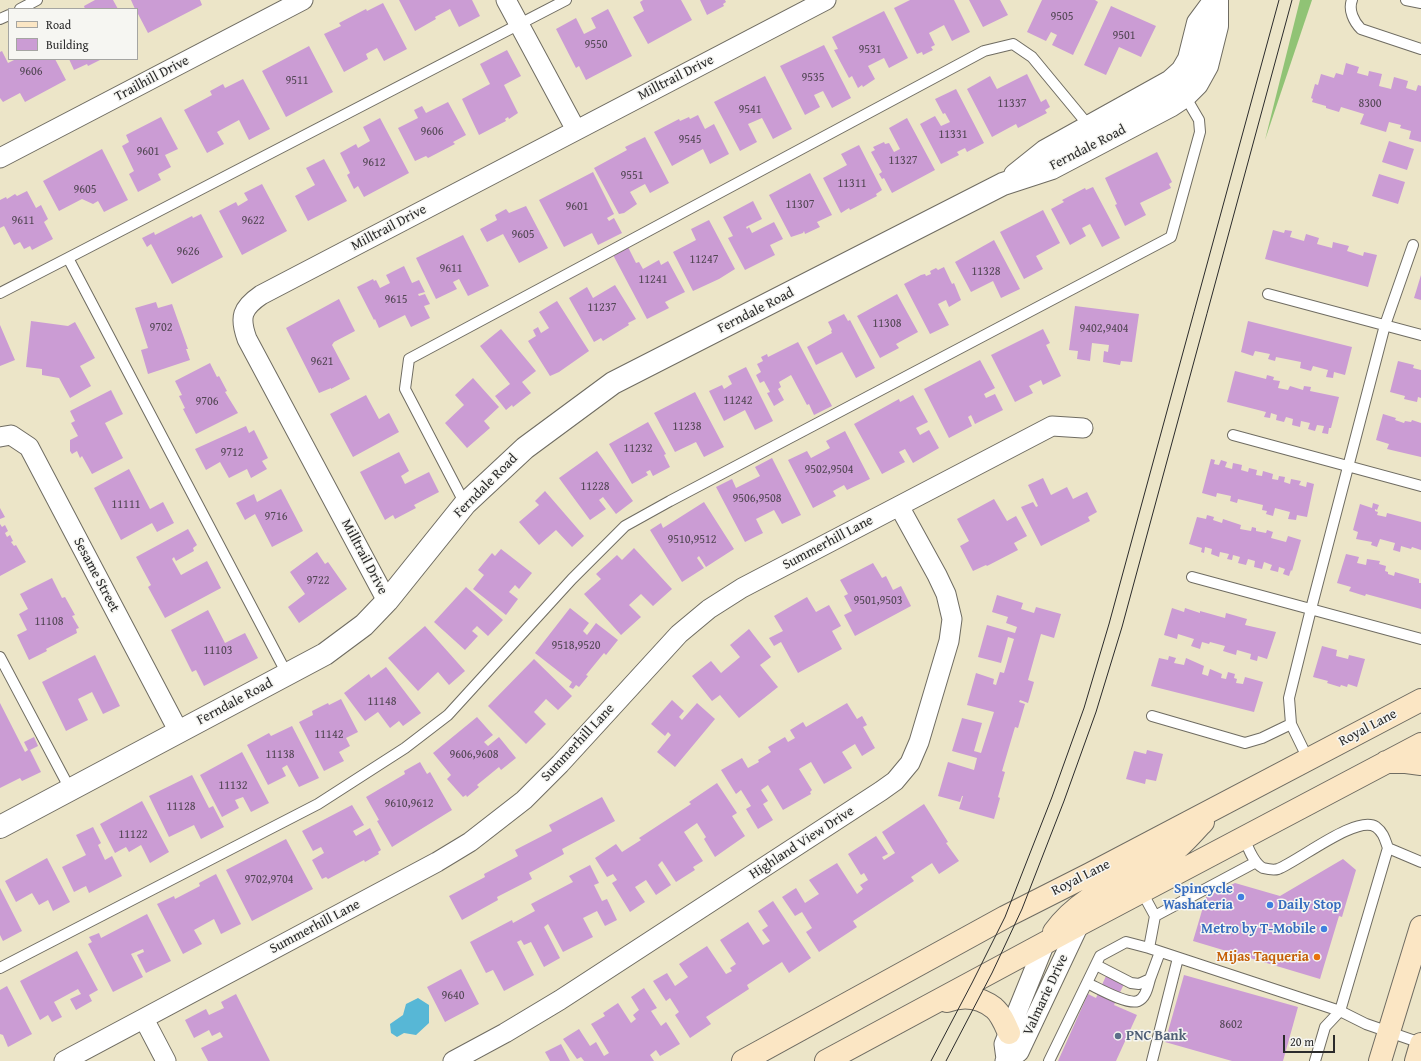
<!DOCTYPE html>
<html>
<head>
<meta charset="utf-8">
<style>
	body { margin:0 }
	#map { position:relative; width:1421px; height:1061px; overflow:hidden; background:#ece5c8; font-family:"Gentium Book Plus",serif }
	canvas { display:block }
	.legend { position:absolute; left:8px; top:8px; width:130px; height:52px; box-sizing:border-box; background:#f6f6f2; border:1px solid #a5a5a2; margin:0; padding:5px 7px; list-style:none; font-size:12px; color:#2b2b2b }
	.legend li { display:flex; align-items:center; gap:8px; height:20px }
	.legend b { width:20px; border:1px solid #a5a5a2 }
	.scale { position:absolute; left:1283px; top:1035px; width:52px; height:18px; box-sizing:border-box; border:2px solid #2b2b2b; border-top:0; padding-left:5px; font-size:12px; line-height:14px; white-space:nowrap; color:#2b2b2b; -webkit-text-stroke:3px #f6f6f2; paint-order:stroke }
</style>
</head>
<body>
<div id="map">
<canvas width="1421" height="1061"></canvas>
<ul class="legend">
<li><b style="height:5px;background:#fbe6c4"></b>Road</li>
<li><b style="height:11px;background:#cb9cd4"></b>Building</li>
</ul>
<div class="scale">20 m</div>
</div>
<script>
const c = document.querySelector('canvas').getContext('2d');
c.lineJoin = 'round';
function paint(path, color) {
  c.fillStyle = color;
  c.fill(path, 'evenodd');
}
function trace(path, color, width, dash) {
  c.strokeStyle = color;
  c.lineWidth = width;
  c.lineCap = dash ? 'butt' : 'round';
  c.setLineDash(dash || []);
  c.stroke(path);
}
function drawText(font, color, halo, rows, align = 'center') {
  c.font = font + ' "Gentium Book Plus",serif';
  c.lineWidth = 3;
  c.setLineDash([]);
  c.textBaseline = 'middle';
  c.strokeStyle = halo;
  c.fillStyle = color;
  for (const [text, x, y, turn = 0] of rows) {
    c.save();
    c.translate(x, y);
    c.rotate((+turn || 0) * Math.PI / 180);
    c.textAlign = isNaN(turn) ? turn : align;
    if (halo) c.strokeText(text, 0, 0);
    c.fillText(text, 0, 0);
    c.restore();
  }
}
paint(new Path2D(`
	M1300,0H1312L1265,140Z`), '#90c375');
paint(new Path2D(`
	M418,998L429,1005V1023L416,1035L404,1033L397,1037L391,1033L390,1024L403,1015L406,1004Z`), '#57b7d6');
paint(new Path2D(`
	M95,0H113L118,9H85L84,6Z
	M131,0H200L202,5L148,33L137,12V9H135Z
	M399,0H472L480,16L459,27L450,9L435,17L436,19L415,31Z
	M643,0H681L692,20L648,44L633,17L644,11L640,2Z
	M700,0H725L726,2L723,4L724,6L707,15Z
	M910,0H954L970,32L952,41L944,25L929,33L935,45L931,47L933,50L923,55L922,52L917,54L894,8Z
	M969,0H1000L1008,15L983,27Z
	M1042,0H1095L1098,2L1073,55L1052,45L1057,35L1051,32L1046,41L1027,32Z
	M383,3L407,49L384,61L377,48L366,54L368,59L344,72L324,34L341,26L339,23L366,9L367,11Z
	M1111,6L1156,26L1141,57L1119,47L1106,75L1084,65Z
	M608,9L632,56L586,80L579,66L576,68L556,29L576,18L584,34L596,28L591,18Z
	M884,11L908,58L889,68L884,58L868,66L875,79L863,87L862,85L858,88L852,76L849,78L834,50L838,49L832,37Z
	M824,45L851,98L832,108L823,91L814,95L820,107L805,115L780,66Z
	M309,46L333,92L286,117L262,71Z
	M507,50L521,76L504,85L518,113L509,119L508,117L505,119L506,121L479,135L462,99L490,84L480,64Z
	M2,51L8,63L16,59H55L66,80L25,102L20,93L3,102L0,98V52Z
	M69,59H102L88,66L87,64L74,70Z
	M1346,63L1359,67L1357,73L1368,76L1369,71L1382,74L1379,86L1391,89L1394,77L1408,81L1406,88L1416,91L1418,85L1421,86V142L1409,139L1411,131L1400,128L1401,125L1389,122L1386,132L1360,124L1364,114L1341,107L1339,112L1326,108V106L1312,102L1313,99L1311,98L1315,84L1318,85L1321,74L1334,78L1336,73L1343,75Z
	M1027,74L1041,102L1046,99L1050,107L1045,110L1047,113L1018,128L1016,124L992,137L967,89L990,76L997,89Z
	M765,76L792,129L773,139L762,118L748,124L757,142L740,151L714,102Z
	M243,79L270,129L249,140L239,120L217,132L224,144L207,153L184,110L212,95L210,91L223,84L225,88Z
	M956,89L984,143L967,152L965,148L957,152L959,155L941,164L920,124L935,116L941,126L950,122L945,113L943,114L935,99Z
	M448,102L466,135L453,142L455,144L428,158L426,156L415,161L398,128L418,118L414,110L422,106L426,113Z
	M698,115L705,129L714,124L729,154L710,164L703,149L672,166L654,132L679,119L680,121L689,117L690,119Z
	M161,117L178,149L165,155L171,167L158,174L161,180L138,192L129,174L134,171L122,146L129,142L126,135Z
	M380,118L409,173L364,197L358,186L354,189L347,175L350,173L340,153L356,144L358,148L370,141L363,127Z
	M907,118L935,170L892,193L884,178L882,179L879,174L882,172L871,152L875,150L873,147L884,142L885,144L889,143L894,152L900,149L889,128Z
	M645,137L669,183L650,193L645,184L630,192L637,204L624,213L619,214L594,168L627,150L625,147Z
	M1389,141L1414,149L1407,170L1382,162Z
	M859,145L882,190L876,194L877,196L850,210L849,208L841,213L823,178L847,165L841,154Z
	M102,149L128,200L104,212L98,201L93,204L82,199L59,211L43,181Z
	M1157,152L1172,182L1169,184L1171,188L1140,203L1146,215L1125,226L1115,205L1117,204L1105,178Z
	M324,159L347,201L308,221L295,196L315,185L306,168Z
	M593,172L614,214L607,218L609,221L614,218L622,233L598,245L592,233L564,247L539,200Z
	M810,173L832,215L817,222L820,227L805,234L804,231L803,233L791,237L769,195Z
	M1379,174L1405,182L1398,204L1372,196Z
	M262,184L287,231L242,255L219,211L236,202L238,206L248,200L244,193Z
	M1093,187L1120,238L1102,247L1090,224L1082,228L1086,236L1070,245L1051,209L1064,202L1062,200L1085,188L1086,190Z
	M27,191L36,208L41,205L48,219L44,222L53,239L32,250L30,246L24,249L20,242L14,245L4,226L0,228V200L6,197L7,199L15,194L17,196Z
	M753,201L762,219L746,227L747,229L749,227L752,233L774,222L783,239L770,245L775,255L745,270L728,238L733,236L723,217Z
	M526,206L548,248L519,263L503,234L487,242L480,229L497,220L495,215L506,209L509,213Z
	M1043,210L1060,243L1036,256L1043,269L1024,279L1000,232Z
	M201,214L223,257L172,284L151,244L147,247L142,238L154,232L155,235L192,216L193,218Z
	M709,220L735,269L719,279L693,291L673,252L696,240L691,229Z
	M1273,230L1284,233L1285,230L1292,231L1290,237L1304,241L1306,234L1319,238L1317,244L1332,248L1333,242L1349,246L1347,251L1363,256L1364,252L1377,255L1368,287L1265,259Z
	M463,235L489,286L468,296L459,279L453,282L457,289L436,299L416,258Z
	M994,240L1020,289L1001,298L993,281L971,292L955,262Z
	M627,245L636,263L639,262L643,269L659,260L661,265L668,261L685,292L665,302L669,308L647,319L612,253Z
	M404,266L412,283L419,280L425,292L418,294L419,296L425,294L430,304L424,306L430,318L411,327L405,315L379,328L375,319L374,320L357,287L373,279L374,281L376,280L380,288L390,283L386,275Z
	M944,267L952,284L954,283L961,300L949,307L946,300L938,304L949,325L930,334L904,284L921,275L925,274L926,276L931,274L930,271L936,268L938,270Z
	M1421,275V300L1414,298Z
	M615,285L636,319L628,323L629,325L603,341L601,338L594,342L569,298L587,287L593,298Z
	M897,294L918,332L896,344L899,348L880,358L857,316Z
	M339,299L355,331L334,342L332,345L350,379L331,389V388L319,393L286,328Z
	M557,301L589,351L559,372L550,376L528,341L536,336L533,330L538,327L541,333L549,328L539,312Z
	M156,302L158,308L172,304L188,349H186L190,360L148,374L141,350L148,348L135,308Z
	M1075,306L1139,314L1132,362L1121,361L1120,365L1103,362L1104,351L1108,352L1109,345L1092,343L1090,361L1077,359L1078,351L1069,350Z
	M844,314L848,321L850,320L875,368L856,378L842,352L816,365L807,347L832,333L831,331L832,330L828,322Z
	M31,321L68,326L75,322L95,358L80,366L91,386L70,398L59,378L42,375V369L26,367Z
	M1248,321L1352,347L1345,375L1334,372L1333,378L1326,377L1328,370L1313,366L1311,371L1300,368L1301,362L1276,357L1275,361L1268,359L1270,354L1255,351L1253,356L1241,352Z
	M0,325L15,360L0,366Z
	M501,329L536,371L522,382L531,393L513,407L512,405L506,410L495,396L510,384L480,346Z
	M1043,329L1050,343L1046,345L1061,376L1043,385L1041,380L1029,386L1033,393L1015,402L991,355Z
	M798,342L832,406L814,415L809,404L807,405L791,375L779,382L781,387L778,389L784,400L774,406L767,393L770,392L764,381L760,383L756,375L761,372L757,364L763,361L761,357L767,354L768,357Z
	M980,360L995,388L984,394L986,398L995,394L1003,410L975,424L971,415L968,417L972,426L949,438L924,389Z
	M1398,361L1414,365L1413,368L1421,370V398L1418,397L1417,402L1404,399L1405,396L1390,392Z
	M210,363L217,377L219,376L227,391L225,392L238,413L196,434L183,409L185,408L179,396L182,395L175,381Z
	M746,367L773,421L755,430L745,410L724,421L709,391L722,385L724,389L732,384L728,376Z
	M1235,371L1266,379L1267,375L1274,377L1273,380L1280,381L1278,388L1288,390L1290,386L1303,390L1304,386L1311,387L1310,391L1339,397L1331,428H1329L1328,434L1322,433L1324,426L1317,425L1315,431L1308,429L1310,423L1301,421L1300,427L1292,425L1293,419L1286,417L1284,422L1276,420L1277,415L1271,413L1270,418L1264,417L1266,412L1227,402Z
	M473,378L499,407L484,421L490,428L467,448L445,423L464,405L455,395Z
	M111,390L123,414L105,423L123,458L92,474L82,456L80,458L77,451L72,454L70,451V440L78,436L71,423L75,421L70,411Z
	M695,392L724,447L704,457L696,442L675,452L654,413Z
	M366,395L379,419L389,413L399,432L353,457L330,414Z
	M913,395L928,422L916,428L920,435L929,430L939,448L913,463L905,449L899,452L905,462L882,474L854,424L899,399L900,402Z
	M1383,414L1396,418L1395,420L1404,423L1405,421L1411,422L1412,420L1421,423V457L1387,449L1389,444L1376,440Z
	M648,422L666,454L664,455L670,467L653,476L650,470L646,472L648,475L632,484L609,444Z
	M246,426L249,433L254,430L268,458L262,461L267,469L251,478L247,469L229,478L220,462L206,470L195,449Z
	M845,431L870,479L847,490L844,485L833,491L836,496L813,508L788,460L807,451L811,458L830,448L826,441Z
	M597,451L633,501L616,514L603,497L599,500L606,509L590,520L559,478Z
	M399,452L409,471L401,476L405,484L429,472L439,492L414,505L416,508L395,519L393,515L385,520L360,472Z
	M772,458L801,515L782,524L774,510L756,519L763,533L745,542L716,487L732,479L736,488L760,476L755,467Z
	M1211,459L1215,460L1214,464L1219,465L1221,460L1227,462L1225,467L1232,469L1233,463L1242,465L1241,470L1248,472L1249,468L1257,470L1256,475L1262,476L1263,471L1273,474L1272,479L1278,480L1279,476L1285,477L1284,482L1290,484L1291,479L1301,481L1299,485L1306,487L1307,482L1314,484L1307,517L1297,515L1296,520L1288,519L1290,512L1275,508L1273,516L1266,514L1267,511L1262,510L1263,505L1238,499L1237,503L1230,501L1231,496L1217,493L1216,497L1202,493Z
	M129,469L150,509L163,502L174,523L157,532L152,523L121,540L94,488Z
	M1043,478L1051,495L1067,487L1073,499L1087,492L1097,512L1088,517L1090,521L1041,546L1021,507L1033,502L1036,507L1038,506L1028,485Z
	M281,489L303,531L272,547L255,514L245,520L236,503L254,494L257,502Z
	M545,491L584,536L572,547L556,530L539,545L519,522L539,505L535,501Z
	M994,499L1007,521L1016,516L1027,536L1014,543L1018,550L987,566L986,565L973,571L960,546L969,541L957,519Z
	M704,502L734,549L706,567L699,556L697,558L704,568L682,582L650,530L661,523L663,528Z
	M1373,503L1379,505L1377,510L1375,509V511L1378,512L1377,515L1386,517L1387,513L1421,522V550L1412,547L1411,549L1401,546L1400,552L1393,550L1395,543L1380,539L1377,547L1371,545L1372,542L1356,539L1358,532L1353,530L1360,504L1372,508Z
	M0,508L5,517L0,519Z
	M1207,515L1214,517L1213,520L1222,523L1223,519L1241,525L1240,529L1251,531L1252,527L1256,528V531L1266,533L1267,530L1273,532L1271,538L1286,542L1288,536L1301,540L1292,571L1291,570L1289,576L1283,574L1285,569L1279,567L1278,572L1270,570L1272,565L1264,562L1262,569L1254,567L1255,561L1248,559L1246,565L1238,563L1240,557L1233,555L1232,560L1227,559L1229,554L1220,552L1219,557L1211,554L1212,549L1205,547L1204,553L1201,552L1202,548L1189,544L1197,517L1206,519Z
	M0,524L2,527L5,525L8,531L5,533L7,537L10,535L13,541L11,542L14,546L16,545L26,562L0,576Z
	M188,529L197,545L193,548L194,551L176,561L174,557L172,559L181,575L207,561L221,588L165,618L148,587L151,585L136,557Z
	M634,548L672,589L653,606L641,594L629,605L641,617L621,635L584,594L601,579L596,574L617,555L622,560Z
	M501,549L532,573L519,589L515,585L509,592L518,599L506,615L473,589L484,575L478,570L492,553L495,556Z
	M317,552L325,564L328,562L347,589L299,623L288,607L305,594L290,572Z
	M1346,554L1359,557L1357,563L1366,565L1367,559L1380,561L1379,564L1386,566L1385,571L1388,572V574L1394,576L1395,572L1419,579V583H1421V609L1366,594L1365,596L1349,591L1351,587L1337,583Z
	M873,563L882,578L886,576L893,590L901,586L911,606L855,636L844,615L852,611L844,596L848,594L840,580Z
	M52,578L62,598L65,597L75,615L72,616L79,628L76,629L77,633L46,649L47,651L29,660L17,635L27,630L19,614L28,609L20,594Z
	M466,587L503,620L488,636L477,626L472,631L478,636L465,650L434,622Z
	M997,595L1023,603L1021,609L1034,613L1036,607L1061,614L1054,638L1041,634L1028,680L1034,682L1028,703L1020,700L1019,702L1025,704L1018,728L1015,727L1002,771L1005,772L998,797L1000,798L994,819L959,809L963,796H962L960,802L938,796L948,762L974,770L977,758L952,751L962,718L982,723L974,751L981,753L994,712L967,705L976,673L994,679L993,684L996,685L1000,672L1004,673L1014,639L1008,637L1001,663L978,657L987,625L1015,633L1017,627L1006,623L1008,617L992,612Z
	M807,597L816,612L829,605L841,626L832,631L842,649L798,673L781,642L774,646L769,638L783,631L774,616Z
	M570,608L589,623L583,631L587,635L596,623L618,640L606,655L604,653L586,675L588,676L579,687L576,685L573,689L569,687L572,682L535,653Z
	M1172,608L1184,612L1185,608L1200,613V611L1225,618L1226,613L1247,619L1245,625L1276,632L1267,659L1258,656L1257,661L1250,659L1251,654L1237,650L1236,655L1223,651L1225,646L1210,642L1209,644L1202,642L1200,649L1191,646L1194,639L1178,634L1177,639L1164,635Z
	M208,610L225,643L245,633L258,658L204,686L196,670L192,672L171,630Z
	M425,626L465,671L449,685L438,672L418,691L388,658Z
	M749,629L771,657L760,665L778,687L739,718L720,695L712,701L692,676L711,661L721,673L740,657L730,645Z
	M1322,646L1337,650L1336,656L1348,659L1349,655L1365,659L1357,687L1348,684L1347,687L1341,685L1340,687L1327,683L1328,681L1313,677Z
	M95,655L120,706L103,714L92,692L78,699L88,720L66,731L42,682Z
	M1169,656L1176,658L1174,663L1184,665L1186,658L1204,666L1202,674L1208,676L1210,669L1222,674L1221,678L1226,679L1228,672L1235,674L1234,678L1237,679L1236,683L1243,684L1245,677L1263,682L1254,712L1151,686L1159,658L1168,660Z
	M534,659L572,696L558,710L546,699L534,712L546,724L526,744L488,706Z
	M386,667L421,713L403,726L399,721L390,728L378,712L365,721L344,693L369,674L371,678Z
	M341,699L358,732L346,738L350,746L339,752L344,761L324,771L299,722L313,715L312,711L328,703L329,705Z
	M672,700L684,711L679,717L682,720L697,703L715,719L675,767L657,752L671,735L668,732L665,736L651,724Z
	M0,703L25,752L28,750L24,742L34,737L38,746L30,750L41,772L22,781L20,778L0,788Z
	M847,703L857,719L862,716L867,725L863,727L875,748L862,756L855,744L842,752L852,768L824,784L811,762L799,769L812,790L810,792L811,794L783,810L768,785L761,790L768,801L763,804L773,820L758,829L746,809L751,806L741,790L736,794L721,770L742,758L748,768L759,762L758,760L771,752L768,747L785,737L788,742L795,738L790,730L803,722L806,727Z
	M477,717L493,735L484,742L488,746L499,737L516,758L501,770L499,767L477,785L479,787L467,797L466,795L463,797L447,779L451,775L433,753Z
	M292,726L319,778L299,787L287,765L282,768L286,776L268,785L247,745L269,733L271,736Z
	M1147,750L1163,754L1156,781L1146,779L1145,784L1126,779L1134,751L1146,754Z
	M242,752L269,803L251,812L243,797L235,800L239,808L222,817L200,775Z
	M420,762L427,774L430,772L452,810L392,847L377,821L379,820L366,797L405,774L404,771Z
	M192,775L209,808L213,806L224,827L201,839L194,825L169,837L149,796Z
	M717,783L737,813L732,816L745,836L715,857L704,839L706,837L697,823L684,832L703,861L693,867L695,870L676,882L662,861L658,865L671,885L656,895L646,880L635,887L645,902L630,912L612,883L617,880L613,874L607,877L595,858L616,844L622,852L641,840L639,838L691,804L689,802Z
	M602,797L615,821L562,849L564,854L529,873L532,879L497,897L498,900L462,920L449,896L485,877L484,874L518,856L515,850L552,831L549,825Z
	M142,801L169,852L150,863L141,845L129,852L126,847L115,853L100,824Z
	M924,804L948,842L946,843L959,861L939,874L932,863L911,877L914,881L853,921L857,927L819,952L806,932L812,928L802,912L795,916L782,897L796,888L805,903L819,894L809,880L837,863L857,894L863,889L860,885L868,880L864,873L861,875L848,854L876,836L888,854L882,857L884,860L895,853L882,832Z
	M352,805L364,825L353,831L356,836L370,828L381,850L378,852L379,854L365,862L364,860L328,879L326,877L322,879L312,860L324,853L321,847L313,851L302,831Z
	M93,827L101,843L98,845L105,860L112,856L122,876L89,893L86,886L74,892L62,867L86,855L76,835Z
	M286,839L313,889L252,921L226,870Z
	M47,858L70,902L53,911L48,900L39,905L32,893L16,902L5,881Z
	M1343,859L1356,870L1347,900L1342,917L1339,916L1320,979L1193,941L1206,897L1235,883L1280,896Z
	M590,865L599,883L594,885L602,901L607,899L617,920L605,926L597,911L583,918L593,937L563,952L548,924L544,927L560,958L544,967L531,942L524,945L521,940L517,942L534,975L504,991L493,970L486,973L470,942L512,920L513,923L535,911L531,904L573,882L569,876Z
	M216,874L241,924L221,934L214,919L194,930L202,944L183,954L157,904L174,896L175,899L200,886L199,883Z
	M0,888L22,931L3,941L0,935Z
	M773,901L811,958L789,973L782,962L747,985L749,989L706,1017L711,1024L690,1038L675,1015L679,1012L670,998L666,1001L653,981L667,973L675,986L688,977L679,964L707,946L726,974L732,971L730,968L736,964L720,940L748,922L763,945L770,941L762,930L768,926L758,911Z
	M147,914L171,961L146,973L137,955L144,952L143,949L131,954L143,977L113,992L88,944L92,942L89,937L99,933L101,938Z
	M77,951L98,990L89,995L92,1001L76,1010L70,999L81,994L78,989L54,1002L62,1017L52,1022L48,1015L40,1020L20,981Z
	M461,969L479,1004L445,1022L427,987Z
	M1184,975L1298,1007L1283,1061H1232L1165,1042Z
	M1106,976L1124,984L1114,1005L1137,1015L1116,1061H1058L1088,994L1096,998Z
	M7,986L32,1034L8,1047L3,1035L0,1034V990Z
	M644,988L657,1008L651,1011L661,1026L666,1022L680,1044L660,1056L656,1050L650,1055L654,1061H584L581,1057L577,1059L563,1039L579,1029L590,1046L596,1042L604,1056L609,1053L591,1024L605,1016L603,1013L618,1003L631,1023L636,1019L633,1015L639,1010L631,997Z
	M236,994L270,1061H208L201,1048L223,1037L220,1032L212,1036L209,1030L194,1038L185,1020L206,1009L209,1015L224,1008L221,1002Z
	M561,1044L570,1061H550L545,1052Z`), '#cb9cd4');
const service = new Path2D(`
	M1352,0C1348,10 1354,22 1361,29L1421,49
	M1406,0L1421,3
	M20,9L37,0
	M0,19L9,15
	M68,258L566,0
	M0,293L68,258L287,674
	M1268,294L1421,335
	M1233,435L1421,486
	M465,504L405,389L409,359L984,51L1013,44L1032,57L1089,126
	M1192,577L1421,639
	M0,657L70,789
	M1152,716L1245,743L1262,738L1291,724
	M1308,759L1291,724L1289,698L1311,609L1385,325L1413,245
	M1388,848L1421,862
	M1142,892L1155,916L1149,948
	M1155,916L1256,862
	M1096,965L1131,983L1139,984L1150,979L1160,952
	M0,968L318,804L405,748L448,715L572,579L625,526L670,501L1171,237L1200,132L1199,120L1185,96
	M1087,983C1098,988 1127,1005 1138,1001C1146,998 1148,986 1150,979
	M1049,1061L1100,956L1126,942L1149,948L1340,1011L1388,848C1385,840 1384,833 1376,827C1357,814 1299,861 1278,869C1275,870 1267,869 1263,868C1253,863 1248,847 1244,838
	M1152,1061L1178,958
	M1315,1061L1325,1027L1340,1011L1366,1024L1421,1043`);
const minor = new Path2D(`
	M506,0L576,130
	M0,158L303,0
	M0,437L11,435L29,447L179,732
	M387,601L247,339C239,317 242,308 261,295L826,0
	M144,1019L166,1061
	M1006,1059L1004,1044L1045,943
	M64,1061L437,862L470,842L524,800L560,764L679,634L709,609L742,588L1052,426L1083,428
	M453,1061L505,1033L560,1000L881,791L895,781L910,763L919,742L949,641L952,619L946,594L937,575L899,506
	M1005,1061L1019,1052L1079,925`);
const tertiary = new Path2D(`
	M1015,175L1045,151L1171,81L1182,71L1189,59L1198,23L1215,0
	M0,827L325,654L364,625L387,601L465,504L525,448L613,383L1003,184L1052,168L1170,106L1185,96L1197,84L1207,66L1217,26V0`);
const secondary = new Path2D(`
	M1386,762H1406L1421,764
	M1054,932C1083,892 1129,880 1170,854C1180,848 1194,831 1203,822
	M947,1001C963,995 980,997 994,1008C1001,1014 1005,1024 1009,1033
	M743,1061L1005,917L1090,874L1421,700
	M826,1061L1071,929L1421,744
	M1380,1061L1421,927
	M1416,1061L1421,1044`);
trace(service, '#6f6c62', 12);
trace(minor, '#6f6c62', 21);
trace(tertiary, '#6f6c62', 24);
trace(secondary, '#6f6c62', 24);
trace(service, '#fff', 10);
trace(minor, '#fff', 19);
trace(tertiary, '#fff', 22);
trace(secondary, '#fbe6c4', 22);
trace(new Path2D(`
	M931,1061L972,983L1005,917L1052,797L1084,708L1109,624L1279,0
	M946,1061L992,973L1022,909L1064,801L1096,712L1122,627L1292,0`), '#2b2b2b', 1);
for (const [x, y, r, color] of [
	[1241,897,4,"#3f7fe0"],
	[1270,905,4,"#3f7fe0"],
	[1324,929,4,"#3f7fe0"],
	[1317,957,4,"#e8710a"],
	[1118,1036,4,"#5c6f8a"]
]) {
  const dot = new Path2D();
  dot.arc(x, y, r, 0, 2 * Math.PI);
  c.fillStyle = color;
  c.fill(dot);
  trace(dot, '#f6f6f2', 1.5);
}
drawText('12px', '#534755', null, [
	["9505",1062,17],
	["9501",1124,36],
	["9550",596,45],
	["9531",870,50],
	["9606",31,72],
	["9535",813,78],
	["9511",297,81],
	["11337",1012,104],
	["8300",1370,104],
	["9541",750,110],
	["9606",432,132],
	["11331",953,135],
	["9545",690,140],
	["9601",148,152],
	["11327",903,161],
	["9612",374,163],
	["9551",632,176],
	["11311",852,184],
	["9605",85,190],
	["11307",800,205],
	["9601",577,207],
	["9611",23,221],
	["9622",253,221],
	["9605",523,235],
	["9626",188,252],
	["11247",704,260],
	["9611",451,269],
	["11328",986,272],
	["11241",653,280],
	["9615",396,300],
	["11237",602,308],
	["11308",887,324],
	["9702",161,328],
	["9402,9404",1104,329],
	["9621",322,362],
	["11242",738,401],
	["9706",207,402],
	["11238",687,427],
	["11232",638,449],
	["9712",232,453],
	["9502,9504",829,470],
	["11228",595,487],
	["9506,9508",757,499],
	["11111",126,505],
	["9716",276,517],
	["9510,9512",692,540],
	["9722",318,581],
	["9501,9503",878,601],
	["11108",49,622],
	["9518,9520",576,646],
	["11103",218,651],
	["11148",382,702],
	["11142",329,735],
	["11138",280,755],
	["9606,9608",474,755],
	["11132",233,786],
	["9610,9612",409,804],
	["11128",181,807],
	["11122",133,835],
	["9702,9704",269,880],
	["9640",453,996],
	["8602",1231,1025]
]);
drawText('14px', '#2b2b2b', '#f6f6f2', [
	["Milltrail Drive",676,78,-27],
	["Trailhill Drive",152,79,-28],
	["Ferndale Road",1088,148,-27],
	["Milltrail Drive",389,228,-28],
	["Ferndale Road",756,311,-27],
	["Ferndale Road",486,486,-45],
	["Summerhill Lane",828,543,-28],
	["Milltrail Drive",364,557,62],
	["Sesame Street",96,575,62],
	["Ferndale Road",235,702,-28],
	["Royal Lane",1368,728,-28],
	["Summerhill Lane",578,743,-47],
	["Highland View Drive",802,843,-33],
	["Royal Lane",1081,878,-27],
	["Summerhill Lane",315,927,-28],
	["Valmarie Drive",1046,995,-65]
]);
drawText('bold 14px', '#366cbe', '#f6f6f2', [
	["Spincycle",1233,889],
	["Washateria",1233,905],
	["Daily Stop",1278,905,"left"],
	["Metro by T-Mobile",1316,929]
], 'right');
drawText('bold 14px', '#c56008', '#f6f6f2', [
	["Mijas Taqueria",1309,957]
], 'right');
drawText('bold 14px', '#4e5e75', '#f6f6f2', [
	["PNC Bank",1126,1036]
], 'left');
</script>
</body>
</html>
